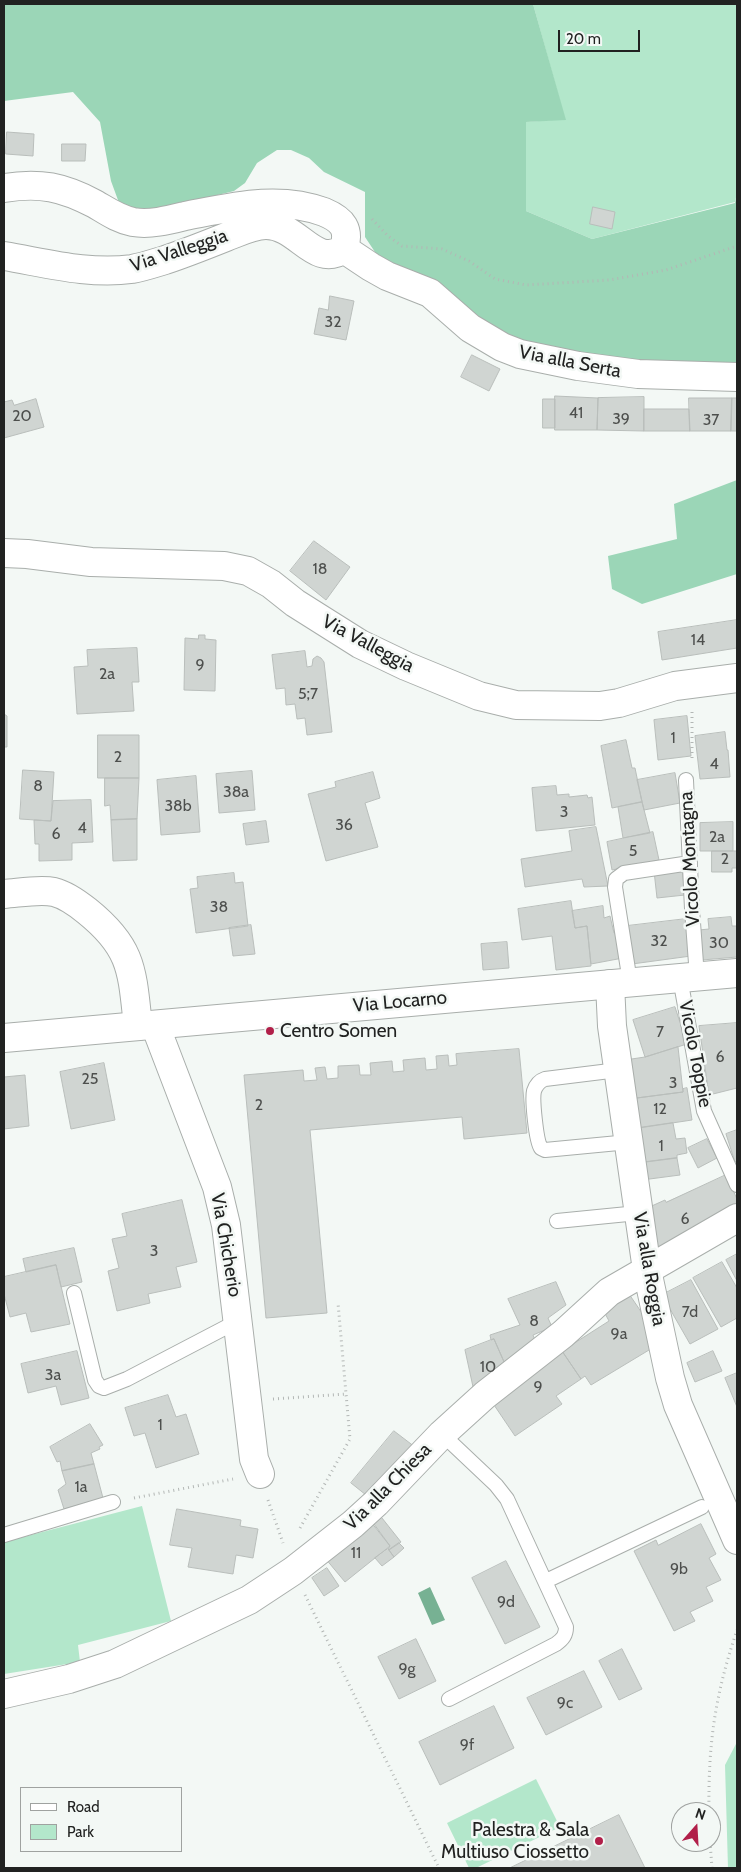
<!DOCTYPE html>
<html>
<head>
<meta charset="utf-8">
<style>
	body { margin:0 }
	#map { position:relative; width:741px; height:1872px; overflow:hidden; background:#f3f8f5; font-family:Cabin,sans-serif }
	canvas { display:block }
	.frame { position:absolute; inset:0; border:5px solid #212221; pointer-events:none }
	.legend { position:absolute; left:20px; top:1787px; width:162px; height:65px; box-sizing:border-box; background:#f3f8f5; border:1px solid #9fa2a0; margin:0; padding:6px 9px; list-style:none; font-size:15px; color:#212221 }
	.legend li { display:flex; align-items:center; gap:10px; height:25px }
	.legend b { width:25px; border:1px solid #9fa2a0 }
	.north { position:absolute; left:671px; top:1802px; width:50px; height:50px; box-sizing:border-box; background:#f3f8f5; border:1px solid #9fa2a0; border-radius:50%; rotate:19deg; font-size:14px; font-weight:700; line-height:20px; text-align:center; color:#212221 }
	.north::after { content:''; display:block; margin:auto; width:18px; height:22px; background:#b11f49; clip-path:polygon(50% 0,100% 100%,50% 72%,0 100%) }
	.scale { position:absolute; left:558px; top:30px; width:82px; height:22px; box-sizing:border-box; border:2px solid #212221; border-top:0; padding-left:6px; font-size:15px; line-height:18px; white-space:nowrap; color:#212221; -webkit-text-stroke:4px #f3f8f5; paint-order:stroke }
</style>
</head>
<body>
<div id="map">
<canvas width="741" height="1872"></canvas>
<div class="frame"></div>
<ul class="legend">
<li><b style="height:6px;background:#fff"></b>Road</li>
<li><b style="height:14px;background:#b3e7cb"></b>Park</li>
</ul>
<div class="north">N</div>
<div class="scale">20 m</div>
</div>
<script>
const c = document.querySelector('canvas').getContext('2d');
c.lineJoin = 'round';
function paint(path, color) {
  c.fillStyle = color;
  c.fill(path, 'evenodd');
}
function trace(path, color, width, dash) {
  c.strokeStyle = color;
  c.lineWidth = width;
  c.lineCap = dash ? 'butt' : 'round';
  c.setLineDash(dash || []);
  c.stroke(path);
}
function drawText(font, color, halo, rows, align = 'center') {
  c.font = font + ' Cabin,sans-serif';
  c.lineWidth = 5;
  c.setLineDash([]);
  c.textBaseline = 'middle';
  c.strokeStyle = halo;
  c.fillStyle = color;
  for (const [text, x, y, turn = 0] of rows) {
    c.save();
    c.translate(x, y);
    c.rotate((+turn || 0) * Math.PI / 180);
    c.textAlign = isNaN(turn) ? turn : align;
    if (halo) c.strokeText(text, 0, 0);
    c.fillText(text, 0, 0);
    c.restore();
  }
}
paint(new Path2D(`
	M533,4H737V193L735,202L592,239L526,211V122L565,119Z
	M142,1506L171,1621L78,1645L80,1662L4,1674V1542Z
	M737,1742V1868H728L725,1765Z
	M536,1779L560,1827L476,1868H469L447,1823Z`), '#b3e7cb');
paint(new Path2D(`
	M4,4H533L566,120L526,122V211L592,239L735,203L737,193V362L639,365L508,338L377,255L365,237V192L324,172L309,158L291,150H277L257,163L245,183L234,191L185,203L149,216L122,211L111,181L100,122L73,92L4,101Z
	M737,480V574L642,604L612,589L608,556L677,539L674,504Z`), '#9bd6b7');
paint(new Path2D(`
	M430,1587L445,1620L432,1625L418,1593Z`), '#77b193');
const building = new Path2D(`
	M7,132L34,134L33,156L6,154Z
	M62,144H86L85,161H62Z
	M593,207L615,212L612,229L590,224Z
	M330,296L354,301L346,340L314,334L319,308L328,310Z
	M472,355L500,369L489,391L461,377Z
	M555,396L598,398L597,430H555Z
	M644,397V431L597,430L598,398Z
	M689,398H732L731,431H690Z
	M732,398H737V431H731Z
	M36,399L44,427L4,438V402L12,400L14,405Z
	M543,399H555V428H543Z
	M644,409H689L690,431H644Z
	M314,541L350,567L326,600L290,571Z
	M737,620V648L662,660L658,632Z
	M199,635H205V639L216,640L215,691L184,690L185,638L198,639Z
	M137,648L139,682H132L134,711L77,714L74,667L88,666L87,650Z
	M305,651L307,667L312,666L313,659L317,656L321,658L324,662L332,732L307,735L305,718L297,719L295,704L286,705L285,688L276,689L272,655Z
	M4,714L7,716V747H4Z
	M687,716L691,756L658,760L654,720Z
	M725,732L727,750H728L730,777L700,779L695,736Z
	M98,735H139V778H98Z
	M626,740L632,768H635L642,802L612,808L601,746Z
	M23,770L54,772L51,821L20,819Z
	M252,771L255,810L219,813L216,774Z
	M373,772L380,798L365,803L378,847L326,861L308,794L336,787L335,782Z
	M675,773L680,803L644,810L637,780Z
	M196,776L200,832L161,835L157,780Z
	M105,778H139L137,819L111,820L110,805L105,806Z
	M556,786L557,795L569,794V797L587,795L588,798L592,797L595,825L536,831L532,788Z
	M91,800L93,842L72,843V860L39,861V844H35L34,820L51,821L53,801Z
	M642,802L650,833L623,838L618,807Z
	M137,819V860L113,861L111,820Z
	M266,821L269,842L246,845L243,824Z
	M733,822V851H700V823Z
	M596,827L608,886L584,887L582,879L525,887L521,859L572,851L569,831Z
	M653,832L659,860L612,870L607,842Z
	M712,851H737V868H732V872H712Z
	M682,868L685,895L657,898L654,871Z
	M234,873L235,883L243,882L248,926L196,933L190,889L198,888L197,877Z
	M571,901L575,928L587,926L591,966L556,970L552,936L522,940L518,909Z
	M603,906L604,918L610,916L614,933H618L623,958L591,964L587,926L575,928L572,911Z
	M731,917L732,926H737V957L702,960L699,930L709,929L708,919Z
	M686,919L691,956L632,964L627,926Z
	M251,925L255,954L233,956L229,928Z
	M507,942L509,968L483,970L481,944Z
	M675,1007L687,1044L645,1057L633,1020Z
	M737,1023V1088L709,1095L699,1026Z
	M678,1047L683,1092L629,1099L625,1060L645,1057Z
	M519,1049L527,1133L464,1139L462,1117L310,1130L327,1313L266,1318L244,1075L303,1070L304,1081L317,1080L315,1068L325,1067L327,1079L338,1078V1066L359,1065L360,1075H371L370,1063L392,1061L393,1072L404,1071L403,1060L425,1058L426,1070L437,1069L436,1056L448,1055L449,1066L457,1065L456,1054Z
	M104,1063L115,1120L71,1129L60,1072Z
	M4,1074V1077L25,1075L29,1126L4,1129Z
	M687,1088L692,1120L632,1129L629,1099L683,1092V1089Z
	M673,1123L676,1139L685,1138L687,1153L677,1155V1158L638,1163L632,1129Z
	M737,1130V1161L735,1162L726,1134Z
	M707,1139L717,1158L698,1168L688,1148Z
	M677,1158L680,1175L642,1180L639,1163Z
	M726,1175L737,1199V1212L657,1251L645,1209L665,1200L666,1202Z
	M182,1200L197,1262L176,1267L181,1287L148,1294L150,1303L117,1311L108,1271L119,1268L112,1239L127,1236L122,1214Z
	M74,1248L82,1282L61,1287L56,1265L26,1272L23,1259Z
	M737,1254V1281L726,1260Z
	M722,1262L737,1288V1318L721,1327L693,1278Z
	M56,1265L70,1324L31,1332L26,1313L10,1317L4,1294V1277Z
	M691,1280L718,1329L690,1344L662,1295Z
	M556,1282L566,1305L548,1318L552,1327L533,1335L538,1348L505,1364L494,1339L491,1340L490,1335L520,1325L508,1299Z
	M625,1288L646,1319L654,1347L591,1385L585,1376L581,1379L562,1351L609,1321L600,1304Z
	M494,1339L508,1371L475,1396L465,1350Z
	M77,1351L89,1398L61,1405L56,1386L28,1393L21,1364Z
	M562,1351L581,1379L556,1396L562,1404L515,1436L490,1399Z
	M713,1351L722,1371L695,1382L687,1363Z
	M737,1373V1407L725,1378Z
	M168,1395L176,1417L186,1414L199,1454L156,1468L145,1433L134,1436L125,1408Z
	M90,1424L103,1445L99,1447L100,1449L91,1453L94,1464L62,1471L60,1461L57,1462L50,1447Z
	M394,1431L415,1447L371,1499L351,1483Z
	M94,1464L103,1498L64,1509L58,1490L66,1484L62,1471Z
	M177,1509L241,1520L240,1526L258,1529L253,1558L236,1555L233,1574L188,1567L192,1548L170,1545Z
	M382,1518L401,1542L389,1550L388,1549L390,1546L374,1524Z
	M371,1522L390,1546L345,1582L325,1558Z
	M701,1524L716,1554L709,1558L721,1580L706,1587L713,1601L690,1612L695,1621L674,1631L634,1551L656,1540L658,1545Z
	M399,1543L404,1548L394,1557L389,1550Z
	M388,1549L394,1557L382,1566L375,1558Z
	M506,1561L540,1627L505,1644L472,1578Z
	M327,1568L339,1586L324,1596L312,1578Z
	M416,1639L436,1681L399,1699L378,1657Z
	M622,1649L642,1689L619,1700L599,1661Z
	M584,1671L602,1707L546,1735L527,1698Z
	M494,1706L514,1748L440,1785L419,1742Z
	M619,1815L645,1868H510Z`);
paint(building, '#d0d5d2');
trace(building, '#b9bebb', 1);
const service = new Path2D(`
	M686,780L692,909L697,977
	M680,978L704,1111L737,1185
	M630,982L615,887L616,879L624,873L690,863
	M618,1070L545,1079C539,1081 536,1085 534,1091C532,1099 536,1141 541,1148L545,1150L629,1142
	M557,1221L638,1213
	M74,1293L95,1380L99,1386L104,1388L127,1379L238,1321
	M442,1434L496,1485L507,1499L566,1627C566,1635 563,1639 556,1644L449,1699
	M4,1535L113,1502
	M546,1581L702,1507`);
const minor = new Path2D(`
	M4,188C40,182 63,187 95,204C107,211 118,219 133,222C150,225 169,220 185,216C232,207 278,195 324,212C343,220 350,229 344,249
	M344,249L371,267L387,276L430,293L470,328L502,347L520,354L578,366L638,374L737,377
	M4,256C46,263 89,275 132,269C143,267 155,263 165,260C186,253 206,245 226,237C239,232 253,225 266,225C299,225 314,269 344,249
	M4,553L27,554L91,562L224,566L248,571L271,584L295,603L360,644L406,666L479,696L516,705L600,706L619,703L675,686L737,678
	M4,894C19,893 39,889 54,892C66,895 77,903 87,911C133,948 132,971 138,1026
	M610,984L612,1026L647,1270L670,1378L678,1405L737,1540
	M155,1025L217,1187L226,1225L254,1459L260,1474
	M4,1694L69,1679L115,1664L249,1600L293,1571L353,1524L376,1503L442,1434L485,1395L563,1334L609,1292L737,1218`);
const primary = new Path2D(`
	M4,1038L737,973`);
trace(service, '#a9aeab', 16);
trace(minor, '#a9aeab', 30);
trace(primary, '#a9aeab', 30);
trace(new Path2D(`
	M372,219L388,236L402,246L442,249L469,261L495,279L526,285L609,280L666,270L737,246
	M692,712V761
	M273,1399L346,1394
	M134,1498L233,1479
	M268,1500L283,1543
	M300,1528L350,1439L338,1303
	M305,1595L439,1868
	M709,1812C708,1744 715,1695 737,1630
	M710,1842L712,1868`), '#b3b7b5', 3, [1, 4]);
trace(service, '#fff', 14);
trace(minor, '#fff', 28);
trace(primary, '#fff', 28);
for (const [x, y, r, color] of [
	[270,1031,5,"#b11f49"],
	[599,1841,5,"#b11f49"]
]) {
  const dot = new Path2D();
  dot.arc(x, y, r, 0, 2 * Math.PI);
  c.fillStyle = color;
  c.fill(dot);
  trace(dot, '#f3f8f5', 2);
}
drawText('16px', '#4d4f4d', null, [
	["32",333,322],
	["41",576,413],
	["20",22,416],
	["39",621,419],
	["37",711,420],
	["18",320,569],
	["14",698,640],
	["9",200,665],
	["2a",107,674],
	["5;7",308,694],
	["1",673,738],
	["2",118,757],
	["4",714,764],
	["8",38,786],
	["38a",236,792],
	["38b",178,806],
	["3",564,812],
	["36",344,825],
	["4",82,828],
	["6",56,834],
	["2a",717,837],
	["5",633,851],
	["2",725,859],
	["38",219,907],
	["32",659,941],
	["30",719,943],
	["7",660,1032],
	["6",720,1057],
	["25",90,1079],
	["3",673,1083],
	["2",259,1105],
	["12",660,1109],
	["1",661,1146],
	["6",685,1219],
	["3",154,1251],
	["7d",690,1312],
	["8",534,1321],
	["9a",619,1334],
	["10",488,1367],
	["3a",53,1375],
	["9",538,1387],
	["1",160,1425],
	["1a",81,1487],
	["11",356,1553],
	["9b",679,1569],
	["9d",506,1602],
	["9g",407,1669],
	["9c",565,1703],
	["9f",467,1745]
]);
drawText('19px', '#212221', '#f3f8f5', [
	["Via Valleggia",179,251,-18],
	["Via alla Serta",570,362,11],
	["Via Valleggia",368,644,28],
	["Vicolo Montagna",690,859,-93],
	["Via Locarno",400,1002,-5],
	["Vicolo Toppie",695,1054,79],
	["Via Chicherio",226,1245,80],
	["Via alla Roggia",649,1269,80],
	["Via alla Chiesa",388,1487,-45]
]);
drawText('19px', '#212221', '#f3f8f5', [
	["Centro Somen",280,1031],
	["Palestra & Sala",589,1830,"right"],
	["Multiuso Ciossetto",589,1852,"right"]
], 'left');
</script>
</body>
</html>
